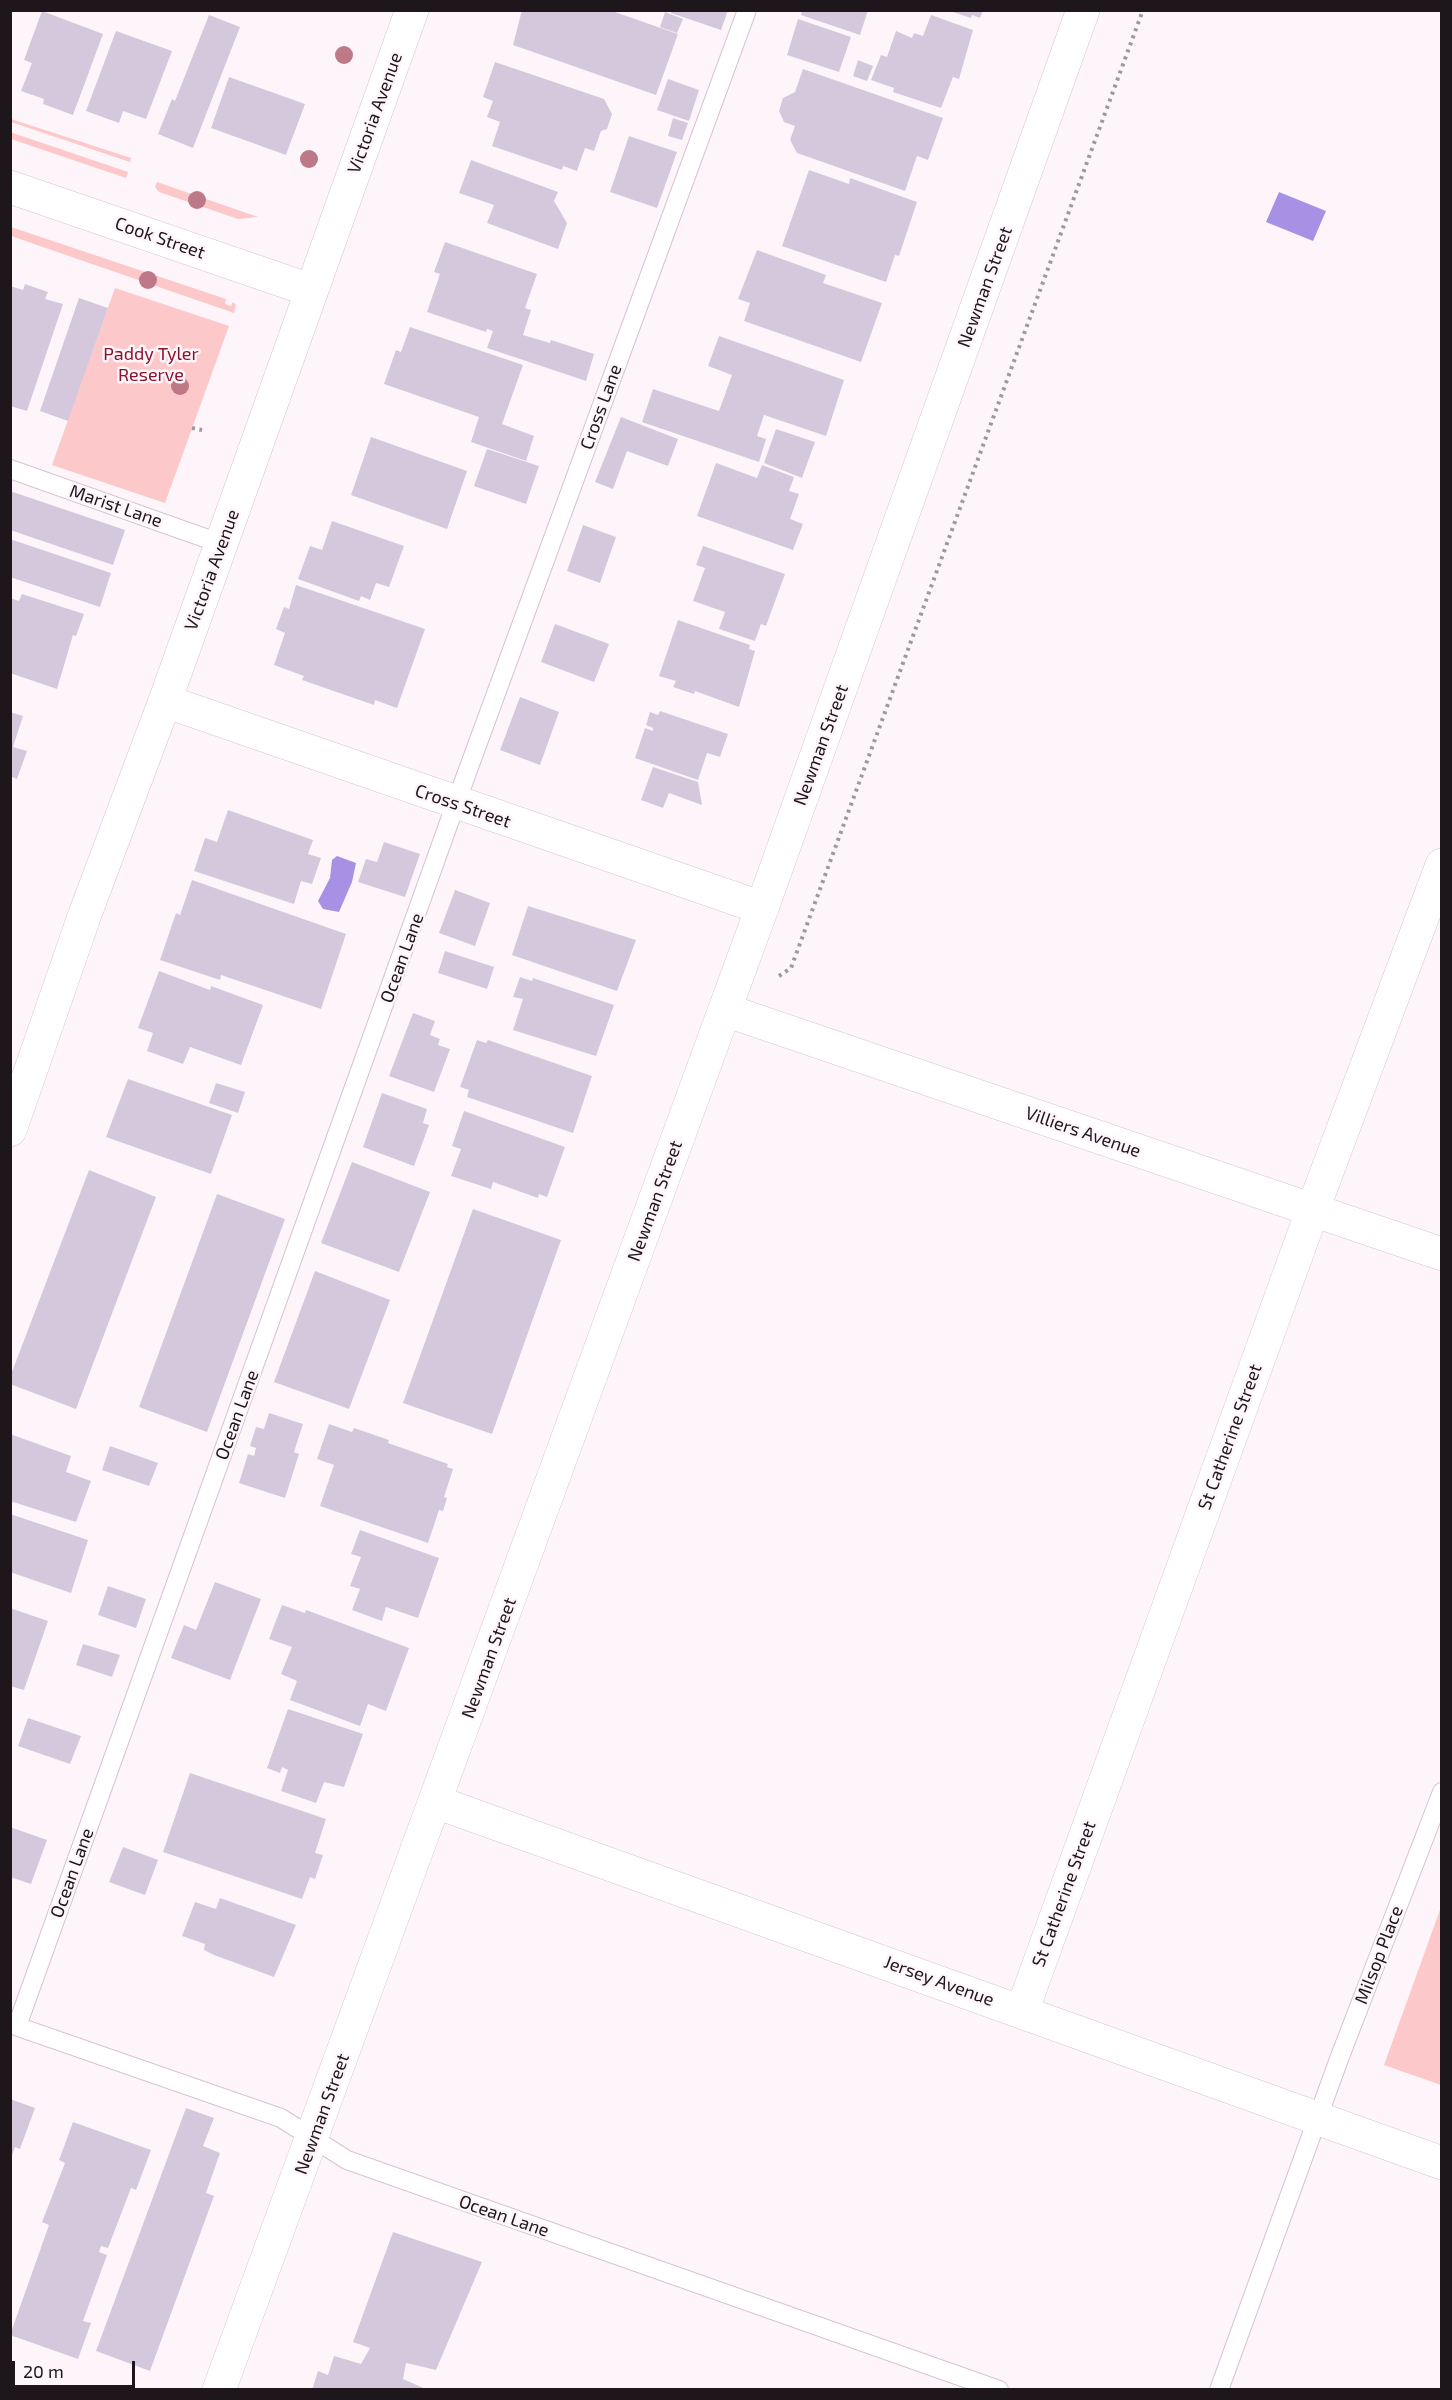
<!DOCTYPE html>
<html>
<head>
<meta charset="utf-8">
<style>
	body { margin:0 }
	#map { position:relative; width:1452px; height:2400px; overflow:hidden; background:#fef5fb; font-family:"Exo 2",sans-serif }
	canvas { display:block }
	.frame { position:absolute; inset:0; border:12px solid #1d161b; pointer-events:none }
	.scale { position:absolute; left:12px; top:2361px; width:123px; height:27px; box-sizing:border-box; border:3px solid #1d161b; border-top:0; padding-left:8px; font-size:18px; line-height:21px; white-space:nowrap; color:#1d161b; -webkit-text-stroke:4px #fef5fb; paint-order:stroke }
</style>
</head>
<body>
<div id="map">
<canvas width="1452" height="2400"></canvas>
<div class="frame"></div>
<div class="scale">20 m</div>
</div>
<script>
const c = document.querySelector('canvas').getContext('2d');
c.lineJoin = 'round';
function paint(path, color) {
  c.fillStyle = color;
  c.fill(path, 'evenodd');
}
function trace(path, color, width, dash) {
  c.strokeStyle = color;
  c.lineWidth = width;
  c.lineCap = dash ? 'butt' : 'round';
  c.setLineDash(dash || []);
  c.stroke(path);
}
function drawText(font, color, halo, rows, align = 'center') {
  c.font = font + ' "Exo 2",sans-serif';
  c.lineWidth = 5;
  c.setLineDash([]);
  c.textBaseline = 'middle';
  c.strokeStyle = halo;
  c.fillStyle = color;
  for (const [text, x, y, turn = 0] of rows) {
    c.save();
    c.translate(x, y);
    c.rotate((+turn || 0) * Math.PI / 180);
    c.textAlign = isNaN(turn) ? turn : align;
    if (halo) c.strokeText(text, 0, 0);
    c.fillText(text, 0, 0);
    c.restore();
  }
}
paint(new Path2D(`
	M11,119L131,158L130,162L11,122Z
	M10,132L128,172L126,178L11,139Z
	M157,182L258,217L238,219L159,192L155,187Z
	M11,227L226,299L225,304L231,306L233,302L236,305L234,313L11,236Z
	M115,288L229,326L165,503L52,465Z
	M1441,1907L1442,2085H1441L1384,2065Z`), '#fcc8c9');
paint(new Path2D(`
	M1279,192L1326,211L1313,241L1266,222Z
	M337,856L356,863L352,882L339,912L323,909L318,901L330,878L332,860Z`), '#a791e4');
paint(new Path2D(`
	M522,10H609L678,34L656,95L513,45Z
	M672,10H728L721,30L671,13Z
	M802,10H868L860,35L801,15Z
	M983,10L980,18L972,15L971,18L950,11Z
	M42,11L103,34L73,115L43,104L44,99L21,91L32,63L24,60Z
	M665,12L683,19L677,33L660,27Z
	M209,15L240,27L193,148L158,134L172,99L175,101Z
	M931,15L973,30L959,79L953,77L941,108L893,92L894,88L871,80L881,55L887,57L896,31L912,38L914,33L923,36Z
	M798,19L851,37L839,72L787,55Z
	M116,31L172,51L146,119L123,111L119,123L86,111Z
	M858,60L873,66L867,81L853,76Z
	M495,62L604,99L612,114L607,129L601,131L594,151L585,148L577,171L563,166L562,170L492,146L500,122L487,117L493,101L483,97Z
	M803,69L943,118L928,160L917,156L905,191L797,153L790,140L795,126L784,122L779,111L783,98L795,92Z
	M229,77L305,104L286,155L211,128Z
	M668,79L699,90L689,121L657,110Z
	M673,118L688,123L682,140L668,136Z
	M629,136L677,152L657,208L610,192Z
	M471,160L558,192L554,201L567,223L558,249L487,223L494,205L459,193Z
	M809,170L849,184L850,178L917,202L899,256L895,255L886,282L782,246Z
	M445,242L537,274L525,308L531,310L523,335L550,343L551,340L594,354L586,381L487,348L493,331L487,329L486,332L427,312L440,274L434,272Z
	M757,250L826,275L823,283L882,303L861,362L744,321L750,303L738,299Z
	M25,284L48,292L45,299L63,304L27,411L10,406V286L23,290Z
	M79,298L108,308L68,421L40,411Z
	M410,327L523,365L502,424L534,436L526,461L471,442L479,417L384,384L396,350L401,352Z
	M719,336L844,380L826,436L764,415L757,436L766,439L759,462L642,422L653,389L719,411L732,375L708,366Z
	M621,417L678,439L668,466L627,451L613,489L595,482Z
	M776,429L815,442L802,478L764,463Z
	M371,437L467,471L447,529L351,495Z
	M487,449L539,466L526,504L474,486Z
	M716,463L757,478L762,465L794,477L789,491L799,494L790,519L803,524L793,550L697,516Z
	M10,491L125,530L113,565L10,530Z
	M332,521L404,546L389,587L376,583L370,600L361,596L359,601L298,579L310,546L322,550Z
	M583,525L616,537L600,583L567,571Z
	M10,539L111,573L100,607L10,577Z
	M703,546L785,574L766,626L761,624L755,641L719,629L725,612L693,601L705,568L696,565Z
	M296,585L425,629L397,708L375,700L374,705L302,680L304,676L274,665L285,633L276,629L284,607L289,609Z
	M22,594L84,614L76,636L73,635L57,689L10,673V598L19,601Z
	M678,620L750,645L749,649L755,651L739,707L695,691L694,694L673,687L676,681L659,676Z
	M555,624L609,644L594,682L541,662Z
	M520,697L559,712L540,765L500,750Z
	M660,711L728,734L720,757L707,753L698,780L635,758L645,728L653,731V728L646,725L650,712L658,715Z
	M10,712L23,716L13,747L27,751L17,779L10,776Z
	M653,767L698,782L702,805L669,793L663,808L641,800Z
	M228,810L313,840L308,854L321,858L312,884L301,881L294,904L194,871L205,838L217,842Z
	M384,842L420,854L405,897L358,882L366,859L377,862Z
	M192,880L346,934L321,1009L221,975L220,980L160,960L176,913L180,915Z
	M455,890L490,903L475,946L439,933Z
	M528,906L636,940L617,991L512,955Z
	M445,951L494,967L487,989L438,973Z
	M159,971L210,990L211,986L263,1005L241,1065L190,1047L183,1064L147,1051L153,1033L138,1028Z
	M520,977L532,981L533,978L614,1005L596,1056L513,1030L523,999L513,997Z
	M413,1013L435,1021L430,1035L440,1039L438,1045L450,1049L434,1092L389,1076Z
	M477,1040L486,1043L488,1040L592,1076L573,1133L467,1097L469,1090L460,1087Z
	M128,1079L232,1115L211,1174L106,1137Z
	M216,1083L245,1092L238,1113L209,1103Z
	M382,1093L427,1109L423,1123L429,1125L414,1166L363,1147Z
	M464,1111L565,1147L547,1197L539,1194L538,1198L493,1182L491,1189L451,1176L461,1149L452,1146Z
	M352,1162L430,1192L399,1272L321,1243Z
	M89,1170L156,1197L76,1409L10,1384V1377Z
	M217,1194L285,1219L207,1432L139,1407Z
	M473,1209L561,1240L492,1434L403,1403Z
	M315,1271L390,1300L349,1409L274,1382Z
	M269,1413L303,1424L294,1452L299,1454L285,1498L239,1483L248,1454L254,1456L256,1448L250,1446L256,1427L264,1429Z
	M329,1424L352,1432L354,1428L389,1440L388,1443L448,1464L447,1467L453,1469L444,1497L447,1498L443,1511L439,1510L428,1543L320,1506L334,1465L317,1459Z
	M10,1434L71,1456L66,1472L91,1481L76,1522L10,1501Z
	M110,1446L158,1463L149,1486L102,1470Z
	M10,1514L88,1540L71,1593L10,1572Z
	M360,1530L439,1558L418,1618L386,1607L382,1621L352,1610L360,1589L350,1586L361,1557L351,1554Z
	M215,1582L261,1599L230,1680L171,1658L184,1625L196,1630Z
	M108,1586L146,1599L136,1628L98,1615Z
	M282,1605L305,1613L306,1610L409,1648L386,1711L368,1704L360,1726L290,1700L297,1681L281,1674L292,1647L269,1639Z
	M10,1608L48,1621L24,1690L10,1686Z
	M83,1644L120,1655L112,1677L76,1665Z
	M288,1709L363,1734L344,1787L324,1782L316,1803L281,1791L288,1770L282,1767L280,1773L267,1768Z
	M28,1718L81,1736L70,1764L18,1746Z
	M190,1773L326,1819L315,1853L323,1855L315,1879L310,1877L302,1899L163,1852Z
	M10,1827L47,1840L31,1884L10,1877Z
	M123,1847L158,1860L145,1895L109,1882Z
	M220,1898L296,1925L274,1977L214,1955L204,1950L205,1944L182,1936L195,1902L216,1909Z
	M10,2099L35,2108L20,2149L15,2147L11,2158Z
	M186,2108L214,2118L203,2146L220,2153L206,2193L214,2196L150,2371L96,2351Z
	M73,2122L151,2150L136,2190L131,2188L108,2248L101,2246L99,2252L107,2255L83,2321L91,2323L78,2359L10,2335L49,2225L42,2222L65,2163L59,2160Z
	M393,2232L482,2262L436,2370L406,2363L403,2379L428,2390H312L318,2371L328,2375L334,2356L361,2364L370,2348L353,2342Z`), '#d6c8dc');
const service = new Path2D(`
	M10,469L222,544
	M10,2024L281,2118L347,2160L999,2390
	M17,2026L465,778L747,10
	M1219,2390L1339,2059L1442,1792`);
const minor = new Path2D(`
	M10,187L310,290
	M165,701L762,908
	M725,1010L1442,1254
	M10,1130L85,914L165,701L412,10
	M436,1802L1442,2163
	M1022,2011L1313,1209L1442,865
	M219,2390L762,908L1083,10`);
trace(service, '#d9c3d2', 20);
trace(minor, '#d9c3d2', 34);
trace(new Path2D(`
	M192,428L202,430
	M779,976L791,968L1143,10`), '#a0989d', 4, [3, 4.5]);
trace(service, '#fff', 18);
trace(minor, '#fff', 33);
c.fillStyle = '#be7989';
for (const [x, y] of [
	[344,55],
	[309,159],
	[197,200],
	[148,280],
	[180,386]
]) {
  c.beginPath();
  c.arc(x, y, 9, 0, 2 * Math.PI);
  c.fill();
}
drawText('18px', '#1d161b', '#fef5fb', [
	["Victoria Avenue",375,113,-70],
	["Cook Street",160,238,19],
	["Newman Street",985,287,-70],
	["Cross Lane",601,407,-70],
	["Marist Lane",116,506,19],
	["Victoria Avenue",212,570,-70],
	["Newman Street",821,745,-70],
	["Cross Street",463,806,19],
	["Ocean Lane",402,958,-70],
	["Villiers Avenue",1083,1132,19],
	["Newman Street",655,1201,-70],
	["Ocean Lane",237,1415,-70],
	["St Catherine Street",1230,1437,-70],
	["Newman Street",489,1658,-70],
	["Ocean Lane",72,1873,-70],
	["St Catherine Street",1064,1894,-70],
	["Milsop Place",1379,1955,-69],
	["Jersey Avenue",939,1981,20],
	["Newman Street",322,2114,-70],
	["Ocean Lane",504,2216,19]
]);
drawText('18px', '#89132b', '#fef5fb', [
	["Paddy Tyler",151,354],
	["Reserve",151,375]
]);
</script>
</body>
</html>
